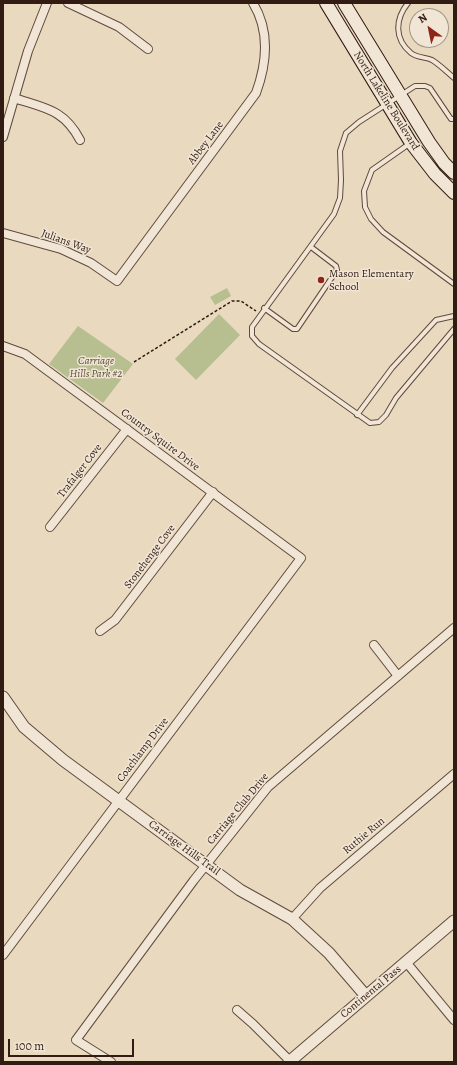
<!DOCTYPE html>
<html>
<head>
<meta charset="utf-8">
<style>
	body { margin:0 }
	#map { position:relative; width:457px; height:1065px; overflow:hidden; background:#e9d9bf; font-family:Alegreya,serif }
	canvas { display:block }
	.frame { position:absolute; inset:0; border:4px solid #311b12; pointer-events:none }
	.north { position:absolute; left:409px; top:8px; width:40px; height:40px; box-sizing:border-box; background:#f1e6d5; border:1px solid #a49587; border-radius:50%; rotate:327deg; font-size:11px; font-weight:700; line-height:16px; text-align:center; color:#311b12 }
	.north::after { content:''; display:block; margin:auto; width:14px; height:18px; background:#8f2418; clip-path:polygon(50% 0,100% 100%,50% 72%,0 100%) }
	.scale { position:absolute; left:8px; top:1039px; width:126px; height:18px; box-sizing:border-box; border:2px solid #311b12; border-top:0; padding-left:5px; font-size:12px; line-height:14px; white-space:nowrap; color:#311b12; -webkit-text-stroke:3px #f1e6d5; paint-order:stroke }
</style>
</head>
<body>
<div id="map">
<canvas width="457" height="1065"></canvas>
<div class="frame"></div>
<div class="north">N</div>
<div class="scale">100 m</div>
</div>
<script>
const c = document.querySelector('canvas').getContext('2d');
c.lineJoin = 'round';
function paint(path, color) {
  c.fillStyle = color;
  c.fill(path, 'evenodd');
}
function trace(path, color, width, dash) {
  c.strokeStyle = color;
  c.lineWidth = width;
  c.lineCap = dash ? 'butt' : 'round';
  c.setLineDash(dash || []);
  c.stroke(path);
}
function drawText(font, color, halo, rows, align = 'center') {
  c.font = font + ' Alegreya,serif';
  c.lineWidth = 3;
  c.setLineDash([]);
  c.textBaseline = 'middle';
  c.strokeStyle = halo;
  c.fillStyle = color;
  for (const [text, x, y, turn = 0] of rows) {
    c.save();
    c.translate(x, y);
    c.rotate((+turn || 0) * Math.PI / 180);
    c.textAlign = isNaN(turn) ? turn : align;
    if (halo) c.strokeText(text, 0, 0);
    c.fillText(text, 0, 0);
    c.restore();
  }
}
paint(new Path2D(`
	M227,288L231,296L215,305L210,297Z
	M219,314L240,335L196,380L175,359Z
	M78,326L133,364L103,403L49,364Z`), '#b7bf91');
const service = new Path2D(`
	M408,3C395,19 394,39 411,53C417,58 426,57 432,60C440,65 447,72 454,78
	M454,119H451L430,88L425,86H415L359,122L346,133L340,151L341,180L340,198L334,214L252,327V336L259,344L370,423L379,422L386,415L396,398L454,329
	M409,144L372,170L364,191L365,207L371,219L383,232L454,284
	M264,308L293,329H297L337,270L336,266L311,247
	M357,415L392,368L436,320L454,316`);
const minor = new Path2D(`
	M68,3L119,27L148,49
	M14,98C44,108 64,109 80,140
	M3,137L28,51L47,3
	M3,233L61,249L91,263L117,281L256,93C267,63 270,31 253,3
	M3,346L25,354L301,558L3,955
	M50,527L127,429
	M100,631L115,620L213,492
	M374,645L398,676
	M292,919L320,888L454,774
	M406,962L454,1020
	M237,1010L253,1024L290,1061
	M111,1062L76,1040L194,880L268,787L454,628`);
const tertiary = new Path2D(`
	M3,697L24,727L63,760L240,890L292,919L329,953L366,996
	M289,1062L454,921`);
const secondary = new Path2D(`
	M326,3L411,143L435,174L454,193
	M344,3L429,142L444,163L454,173`);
trace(service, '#5f4a3d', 6);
trace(minor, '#5f4a3d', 10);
trace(tertiary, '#5f4a3d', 13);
trace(secondary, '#311b12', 14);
trace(new Path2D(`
	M134,362L232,301H241L256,311`), '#311b12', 1.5, [3, 2]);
trace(service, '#f1e6d5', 4);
trace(minor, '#f1e6d5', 8);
trace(tertiary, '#f1e6d5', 11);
trace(secondary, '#f1e6d5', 12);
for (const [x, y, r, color] of [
	[321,280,4,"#8f2418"]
]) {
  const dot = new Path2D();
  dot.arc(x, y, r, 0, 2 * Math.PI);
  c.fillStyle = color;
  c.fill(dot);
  trace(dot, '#f1e6d5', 1.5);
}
drawText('11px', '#311b12', '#f1e6d5', [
	["North Lakeline Boulevard",386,101,58],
	["Abbey Lane",206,143,-53],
	["Julians Way",66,242,20],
	["Country Squire Drive",160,440,37],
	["Trafalger Cove",80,471,-52],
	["Stonehenge Cove",150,557,-53],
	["Coachlamp Drive",143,750,-53],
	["Carriage Club Drive",238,809,-50],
	["Ruthie Run",364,836,-40],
	["Carriage Hills Trail",184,848,36],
	["Continental Pass",371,992,-40]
]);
drawText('11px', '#311b12', '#f1e6d5', [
	["Mason Elementary",329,274],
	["School",329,287]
], 'left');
drawText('italic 11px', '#594c38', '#f1e6d5', [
	["Carriage",96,361],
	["Hills Park #2",96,374]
]);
</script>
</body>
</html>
